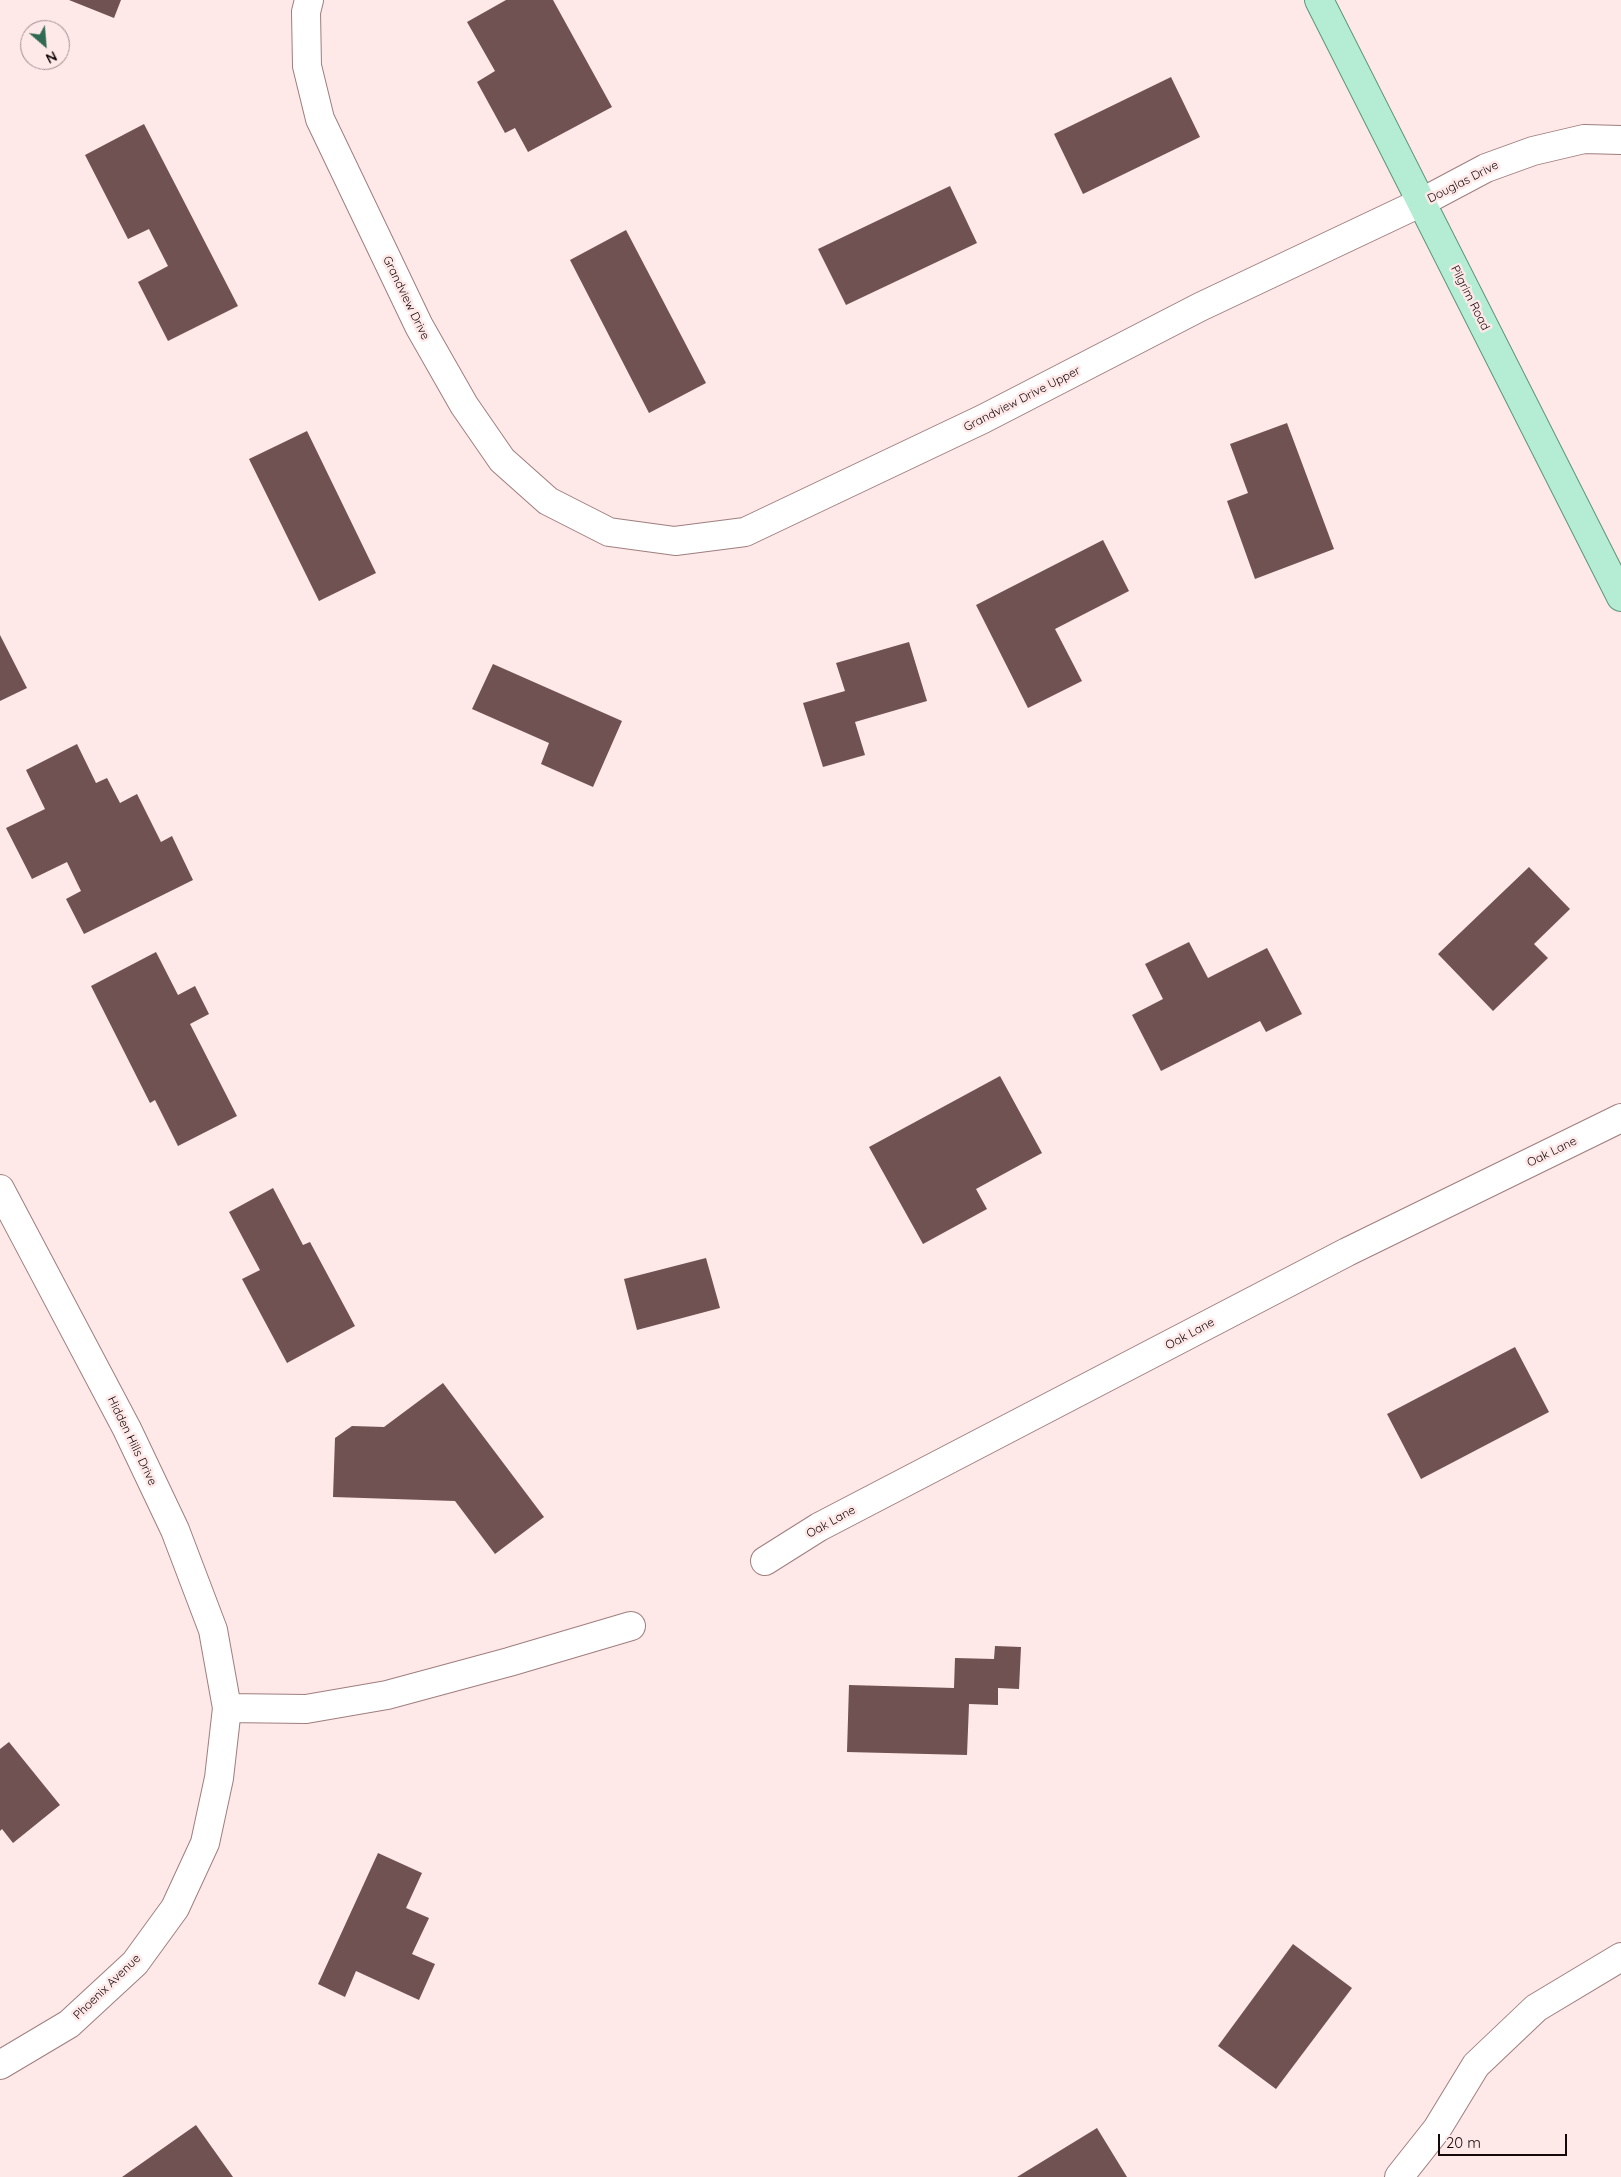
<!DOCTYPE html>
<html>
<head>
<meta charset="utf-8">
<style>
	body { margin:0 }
	#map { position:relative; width:1621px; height:2177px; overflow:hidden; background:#fee8e8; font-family:Quicksand,sans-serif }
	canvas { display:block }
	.north { position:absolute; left:20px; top:20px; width:50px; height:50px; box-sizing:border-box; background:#fee8e8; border:1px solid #a08e8f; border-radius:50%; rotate:153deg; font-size:14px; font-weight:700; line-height:20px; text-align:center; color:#140809 }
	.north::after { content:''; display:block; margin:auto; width:18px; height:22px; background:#316a52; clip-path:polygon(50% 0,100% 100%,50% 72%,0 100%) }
	.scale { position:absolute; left:1438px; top:2134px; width:129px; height:22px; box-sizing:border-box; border:2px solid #140809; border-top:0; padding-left:6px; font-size:15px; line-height:18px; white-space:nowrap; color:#140809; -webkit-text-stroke:4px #fee8e8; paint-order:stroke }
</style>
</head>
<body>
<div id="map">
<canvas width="1621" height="2177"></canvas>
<div class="north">N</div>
<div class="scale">20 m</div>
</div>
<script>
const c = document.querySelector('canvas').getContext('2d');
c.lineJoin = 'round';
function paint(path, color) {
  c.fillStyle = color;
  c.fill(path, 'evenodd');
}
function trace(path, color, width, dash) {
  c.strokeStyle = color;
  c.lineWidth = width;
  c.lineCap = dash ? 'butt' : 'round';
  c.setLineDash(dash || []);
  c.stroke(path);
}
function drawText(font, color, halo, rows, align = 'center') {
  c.font = font + ' Quicksand,sans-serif';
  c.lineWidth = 5;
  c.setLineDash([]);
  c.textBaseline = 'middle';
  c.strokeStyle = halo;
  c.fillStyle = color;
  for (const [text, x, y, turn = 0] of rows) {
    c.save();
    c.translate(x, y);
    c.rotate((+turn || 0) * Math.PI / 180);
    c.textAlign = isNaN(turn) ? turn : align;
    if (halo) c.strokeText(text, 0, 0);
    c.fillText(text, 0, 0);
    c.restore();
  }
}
paint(new Path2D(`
	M69,0H121L114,18Z
	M506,0H553L612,107L528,152L515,128L505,133L477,82L495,71L467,22Z
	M1171,77L1200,137L1083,194L1054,134Z
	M144,124L238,306L168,341L138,282L168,266L149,229L128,239L85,155Z
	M950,186L977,243L846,305L818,249Z
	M626,230L706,383L649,413L570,260Z
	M1287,423L1334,549L1255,579L1227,501L1248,493L1230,444Z
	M307,431L376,573L319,601L249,459Z
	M1103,540L1129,591L1055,629L1082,681L1028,708L976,605Z
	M0,635L27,688L0,701Z
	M909,642L927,701L855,722L865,755L823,767L803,703L845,691L836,663Z
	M493,664L622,721L593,787L541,764L549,743L472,709Z
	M77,744L96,783L107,778L120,803L137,794L161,842L172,836L193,880L84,934L66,899L81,891L67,862L32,879L6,828L45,809L26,770Z
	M1529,867L1570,909L1534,944L1548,958L1493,1011L1438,954Z
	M1189,942L1208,978L1267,948L1302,1014L1266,1032L1260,1021L1161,1071L1132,1015L1163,999L1145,964Z
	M156,952L178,995L195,986L209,1014L190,1024L237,1116L178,1146L155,1100L150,1103L91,986Z
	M1000,1076L1042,1153L976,1189L987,1209L923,1244L869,1147Z
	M273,1188L303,1245L310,1242L355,1326L287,1363L242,1279L260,1270L229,1212Z
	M706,1258L720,1308L637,1330L624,1279Z
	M1515,1347L1549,1412L1421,1479L1387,1414Z
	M443,1383L544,1517L495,1554L455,1501L333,1497L335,1438L352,1426L384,1427Z
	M995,1646L1021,1647L1019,1689L998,1688V1705L969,1704L967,1755L847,1752L849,1685L954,1688L955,1658L994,1659Z
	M9,1742L60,1805L13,1843L2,1829L0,1831V1749Z
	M378,1853L422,1873L406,1908L429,1918L412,1954L435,1964L419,2000L356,1971L345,1997L318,1984Z
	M1293,1944L1352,1988L1276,2089L1218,2046Z
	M196,2125L233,2177H122Z
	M1097,2128L1127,2177H1017Z`), '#705252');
const minor = new Path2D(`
	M309,0L306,12L307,66L320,119L419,326L464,405L502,460L548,501L609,532L675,541L745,532L983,419L1200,307L1422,202L1486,168L1533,151L1584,139L1621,140
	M0,1189L127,1429L175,1530L213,1630L227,1708L219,1778L205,1843L175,1908L135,1963L69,2024L0,2065
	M765,1561L819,1527L1347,1252L1621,1118
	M227,1708L306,1709L387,1695L509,1662L631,1626
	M1399,2177L1437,2129L1476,2065L1536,2008L1621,1957`);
const major = new Path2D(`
	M1319,0L1621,597`);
trace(minor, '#9f7e7e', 30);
trace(major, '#5c957a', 30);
trace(minor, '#fff', 28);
trace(major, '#b5edd4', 28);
drawText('12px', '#140809', '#fee8e8', [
	["Douglas Drive",1463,182,-27],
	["Grandview Drive",406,298,64],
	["Pilgrim Road",1470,298,63],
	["Grandview Drive Upper",1022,399,-27],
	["Oak Lane",1552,1152,-26],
	["Oak Lane",1190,1334,-28],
	["Hidden Hills Drive",132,1441,64],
	["Oak Lane",831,1522,-29],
	["Phoenix Avenue",107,1987,-44]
]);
</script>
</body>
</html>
